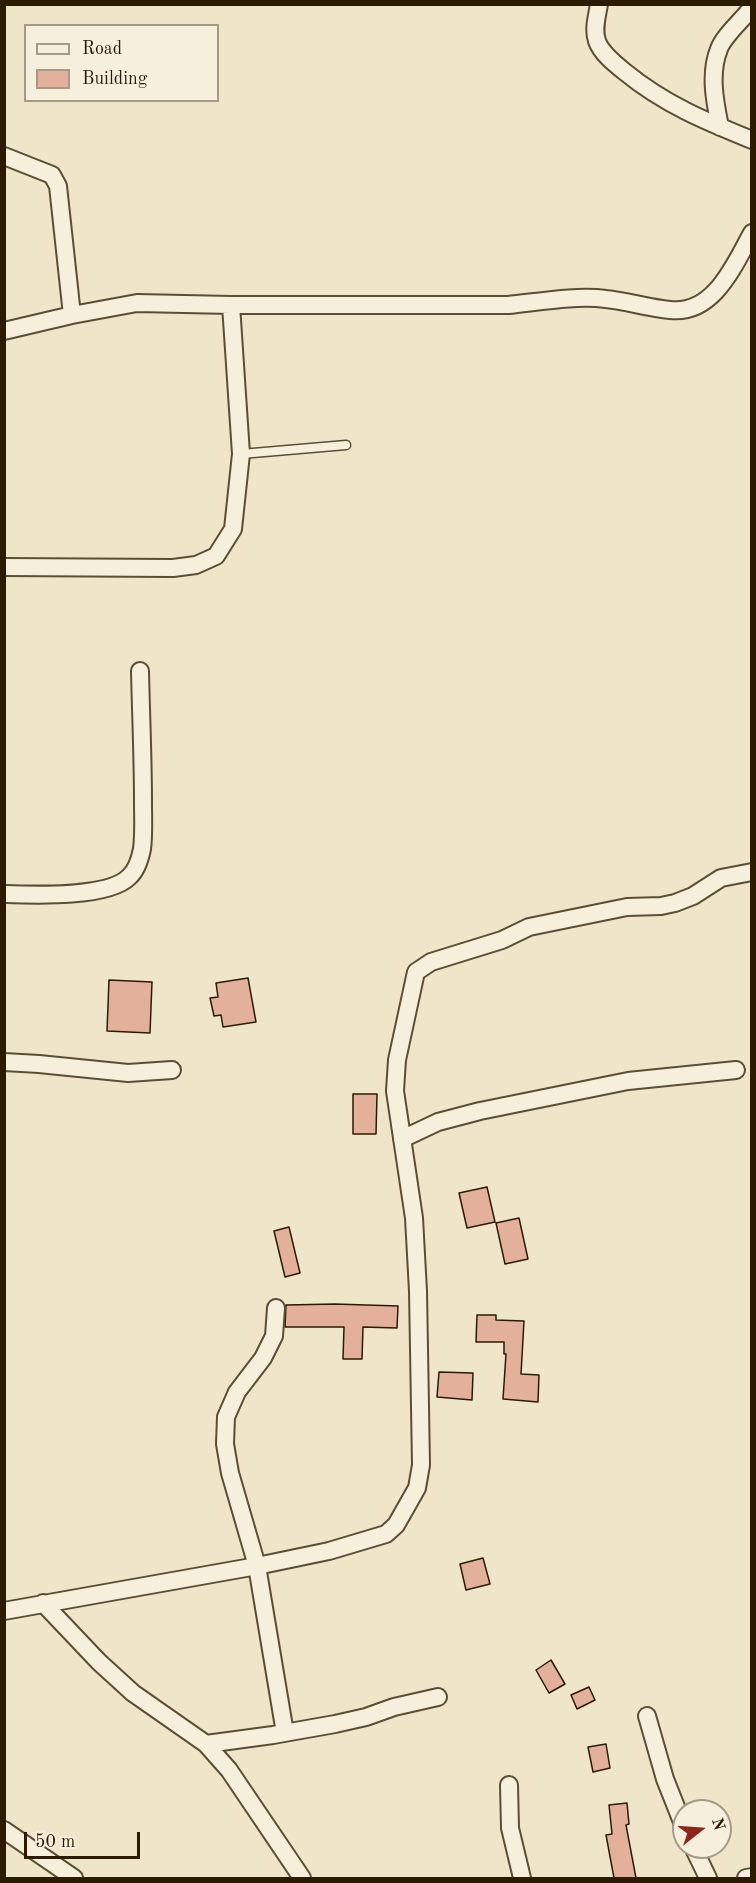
<!DOCTYPE html>
<html>
<head>
<meta charset="utf-8">
<style>
	body { margin:0 }
	#map { position:relative; width:756px; height:1883px; overflow:hidden; background:#efe6c9; font-family:"Old Standard TT",serif }
	canvas { display:block }
	.frame { position:absolute; inset:0; border:6px solid #2b1b03; pointer-events:none }
	.legend { position:absolute; left:24px; top:24px; width:195px; height:78px; box-sizing:border-box; background:#f5efdc; border:2px solid #a49a85; margin:0; padding:8px 10px; list-style:none; font-size:18px; color:#2b1b03 }
	.legend li { display:flex; align-items:center; gap:12px; height:30px }
	.legend b { width:30px; border:2px solid #a49a85 }
	.north { position:absolute; left:672px; top:1799px; width:60px; height:60px; box-sizing:border-box; background:#f5efdc; border:2px solid #a49a85; border-radius:50%; rotate:73deg; font-size:16px; font-weight:700; line-height:24px; text-align:center; color:#2b1b03 }
	.north::after { content:''; display:block; margin:auto; width:21px; height:27px; background:#8f2418; clip-path:polygon(50% 0,100% 100%,50% 72%,0 100%) }
	.scale { position:absolute; left:24px; top:1832px; width:116px; height:27px; box-sizing:border-box; border:3px solid #2b1b03; border-top:0; padding-left:8px; font-size:18px; line-height:21px; white-space:nowrap; color:#2b1b03; -webkit-text-stroke:4px #f5efdc; paint-order:stroke }
</style>
</head>
<body>
<div id="map">
<canvas width="756" height="1883"></canvas>
<div class="frame"></div>
<ul class="legend">
<li><b style="height:8px;background:#f5efdc"></b>Road</li>
<li><b style="height:16px;background:#e3b09c"></b>Building</li>
</ul>
<div class="north">N</div>
<div class="scale">50 m</div>
</div>
<script>
const c = document.querySelector('canvas').getContext('2d');
c.lineJoin = 'round';
function paint(path, color) {
  c.fillStyle = color;
  c.fill(path, 'evenodd');
}
function trace(path, color, width, dash) {
  c.strokeStyle = color;
  c.lineWidth = width;
  c.lineCap = dash ? 'butt' : 'round';
  c.setLineDash(dash || []);
  c.stroke(path);
}
const building = new Path2D(`
	M248,978L256,1022L223,1027L221,1015L214,1016L210,998L218,997L216,983Z
	M109,980L152,982L150,1033L107,1031Z
	M353,1094H377L376,1134H353Z
	M487,1187L495,1222L467,1228L459,1193Z
	M519,1218L528,1259L505,1264L496,1223Z
	M289,1227L300,1273L285,1277L274,1231Z
	M335,1304L398,1306L397,1328L363,1327L362,1359H343L344,1327H285L286,1305Z
	M477,1315H496V1320L524,1321L521,1374L539,1375L538,1402L503,1399L506,1354H504V1342H476Z
	M439,1372L473,1373L472,1400L437,1397Z
	M483,1558L490,1584L466,1590L460,1564Z
	M551,1660L565,1684L549,1693L536,1670Z
	M589,1687L595,1700L577,1709L571,1695Z
	M606,1744L610,1768L593,1772L588,1747Z
	M627,1803L629,1824L626,1825L636,1878H614L606,1835L612,1834L609,1805Z`);
paint(building, '#e3b09c');
trace(building, '#2b1b03', 1.5);
const service = new Path2D(`
	M241,454L346,445`);
const minor = new Path2D(`
	M599,4C597,17 593,29 597,41C601,53 615,64 625,72C664,104 705,121 752,140
	M720,127C715,102 709,74 719,49C723,37 740,22 748,12
	M4,156L52,175L58,186L72,315
	M4,331L72,315L137,303L231,305H508C538,302 576,295 606,299C627,301 648,308 670,310C714,315 734,265 752,233
	M4,567L173,568L196,565L216,556L233,529L241,454L231,305
	M4,894C34,895 108,898 129,877C137,870 140,859 142,849C144,834 143,818 143,803C143,759 141,715 140,671
	M4,1062L39,1064L128,1073L172,1070
	M402,1139L438,1122L480,1111L628,1081L736,1070
	M276,1308L274,1336L263,1358L237,1392L226,1417L225,1444L230,1473L257,1566L285,1733
	M43,1603L99,1662L133,1693L206,1744L229,1770L302,1878
	M4,1611L257,1566L329,1551L386,1534L396,1525L417,1488L421,1465L418,1291L414,1218L395,1091L397,1060L416,972L431,962L502,940L529,927L627,907L661,906L675,903L693,896L721,878L752,872
	M647,1716L665,1779L684,1827
	M206,1744L273,1735L335,1724L366,1717L394,1707L438,1697
	M509,1785L510,1828L522,1878
	M4,1830L74,1878
	M693,1847L708,1878
	M746,1878L752,1877`);
trace(service, '#5c4e34', 11);
trace(minor, '#5c4e34', 20);
trace(service, '#f5efdc', 8);
trace(minor, '#f5efdc', 16);
</script>
</body>
</html>
